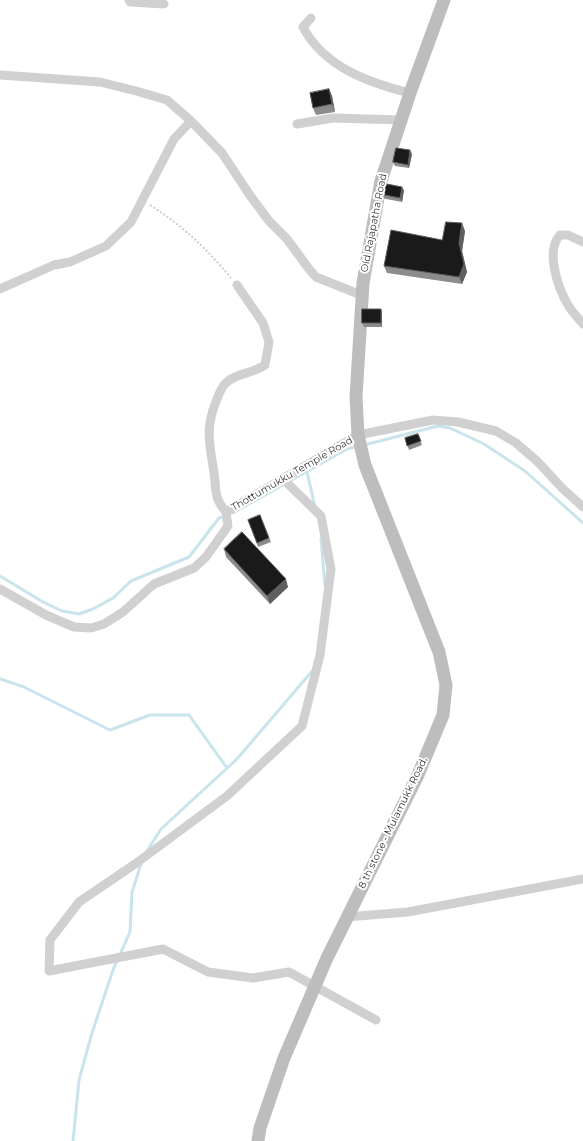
<!DOCTYPE html>
<html>
<head>
<meta charset="utf-8">
<style>
	body { margin:0 }
	canvas { display:block; background:#fff }
</style>
</head>
<body>
<canvas width="583" height="1141"></canvas>
<script>
const c = document.querySelector('canvas').getContext('2d');
c.lineJoin = 'round';
function trace(path, color, width, dash) {
  c.strokeStyle = color;
  c.lineWidth = width;
  c.lineCap = dash ? 'butt' : 'round';
  c.setLineDash(dash || []);
  c.stroke(path);
}
function paint(path, color) {
  c.fillStyle = color;
  c.fill(path, 'evenodd');
}
function drawText(font, color, halo, rows, align = 'center') {
  c.font = font + ' Montserrat,sans-serif';
  c.lineWidth = 4;
  c.setLineDash([]);
  c.textBaseline = 'middle';
  c.strokeStyle = halo;
  c.fillStyle = color;
  for (const [text, x, y, turn = 0] of rows) {
    c.save();
    c.translate(x, y);
    c.rotate((+turn || 0) * Math.PI / 180);
    c.textAlign = isNaN(turn) ? turn : align;
    if (halo) c.strokeText(text, 0, 0);
    c.fillText(text, 0, 0);
    c.restore();
  }
}
trace(new Path2D(`
	M364,445L438,426L450,428L484,444L525,471L583,523
	M307,472L315,507
	M233,513L347,449L358,446
	M321,538L325,586
	M0,576L43,602L62,611L79,614L93,609L113,598L131,581L189,557L219,518L226,516
	M0,679L24,687L110,730L150,715H189L227,768
	M147,851L161,829L237,759L313,670
	M73,1141L79,1080L92,1033L113,970L130,932L132,892L142,861`), '#c9e4eb', 3);
trace(new Path2D(`
	M150,205C184,227 205,247 231,278`), '#cdcdcd', 2, [2, 2]);
trace(new Path2D(`
	M129,0L130,2L164,4
	M311,18L303,27C324,67 369,83 410,93
	M0,75L100,82L136,91L167,100L191,121
	M297,124L333,118L401,120
	M583,242L568,235H560C545,251 558,288 568,305C572,312 578,318 583,324
	M0,289L54,265L70,262L106,246L131,222L174,139L191,121L222,153L249,194L269,221L287,239L309,269L316,277L361,295
	M284,480L321,516L331,569L320,655L302,726L227,796L135,864L79,902L50,940L49,971L163,949L208,972L253,978L289,972L376,1020
	M226,512L358,435L433,420L458,422L496,431L516,443L538,462L563,489L583,507
	M226,512C213,496 217,492 214,473C210,445 205,431 215,404C218,397 220,390 224,385C234,373 252,374 265,365L269,342L263,323L237,285
	M0,589L46,615L74,627L91,628L104,624L123,612L154,584L194,568L206,557L228,526L226,512
	M346,917L408,912L583,879`), '#d0d0d0', 9);
trace(new Path2D(`
	M258,1141L260,1128L284,1058L327,958L418,775L443,715L446,685L439,652L365,465L358,435L356,397L363,283L381,181L410,93L444,0`), '#bdbdbd', 13);
paint(new Path2D(`
	M329,89L332,96L335,112L316,115L313,108Z
	M412,154L409,168L395,166L393,162Z
	M404,190L402,202L381,198L379,194Z
	M465,231L462,251L467,272L462,284L387,273L384,266L442,240Z
	M381,309L382,313V327H364L362,323Z
	M418,434L422,445L409,450L405,438Z
	M260,515L271,542L258,547L248,520Z
	M224,549L288,587L270,604L226,557Z`), '#8c8c8c');
paint(new Path2D(`
	M329,89L332,96L335,112L332,104Z
	M410,150L412,154L409,168L408,165Z
	M402,187L404,190L402,202L400,198Z
	M462,223L465,231L462,251L467,272L462,284L459,277V243Z
	M381,309L382,313V327L381,323Z
	M286,579L288,587L270,604L267,596Z`), '#5f5f5f');
const building = new Path2D(`
	M329,89L332,104L313,108L310,93Z
	M396,148L410,150L408,165L393,162Z
	M382,183L402,187L400,198L379,194Z
	M446,222L462,223L459,243L464,264L459,277L384,266L391,230L442,240Z
	M362,309H381V323H362Z
	M418,434L421,441L407,446L405,438Z
	M260,515L269,538L257,543L248,520Z
	M242,532L286,579L267,596L224,549Z`);
paint(building, '#1a1a1a');
trace(building, '#5f5f5f', 1);
drawText('10px', '#333', '#fff', [
	["Old Rajapatha Road",374,223,-79],
	["Thottumukku Temple Road",292,474,-30],
	["8 th stone - Mulamukk Road.",393,823,-64]
]);
</script>
</body>
</html>
